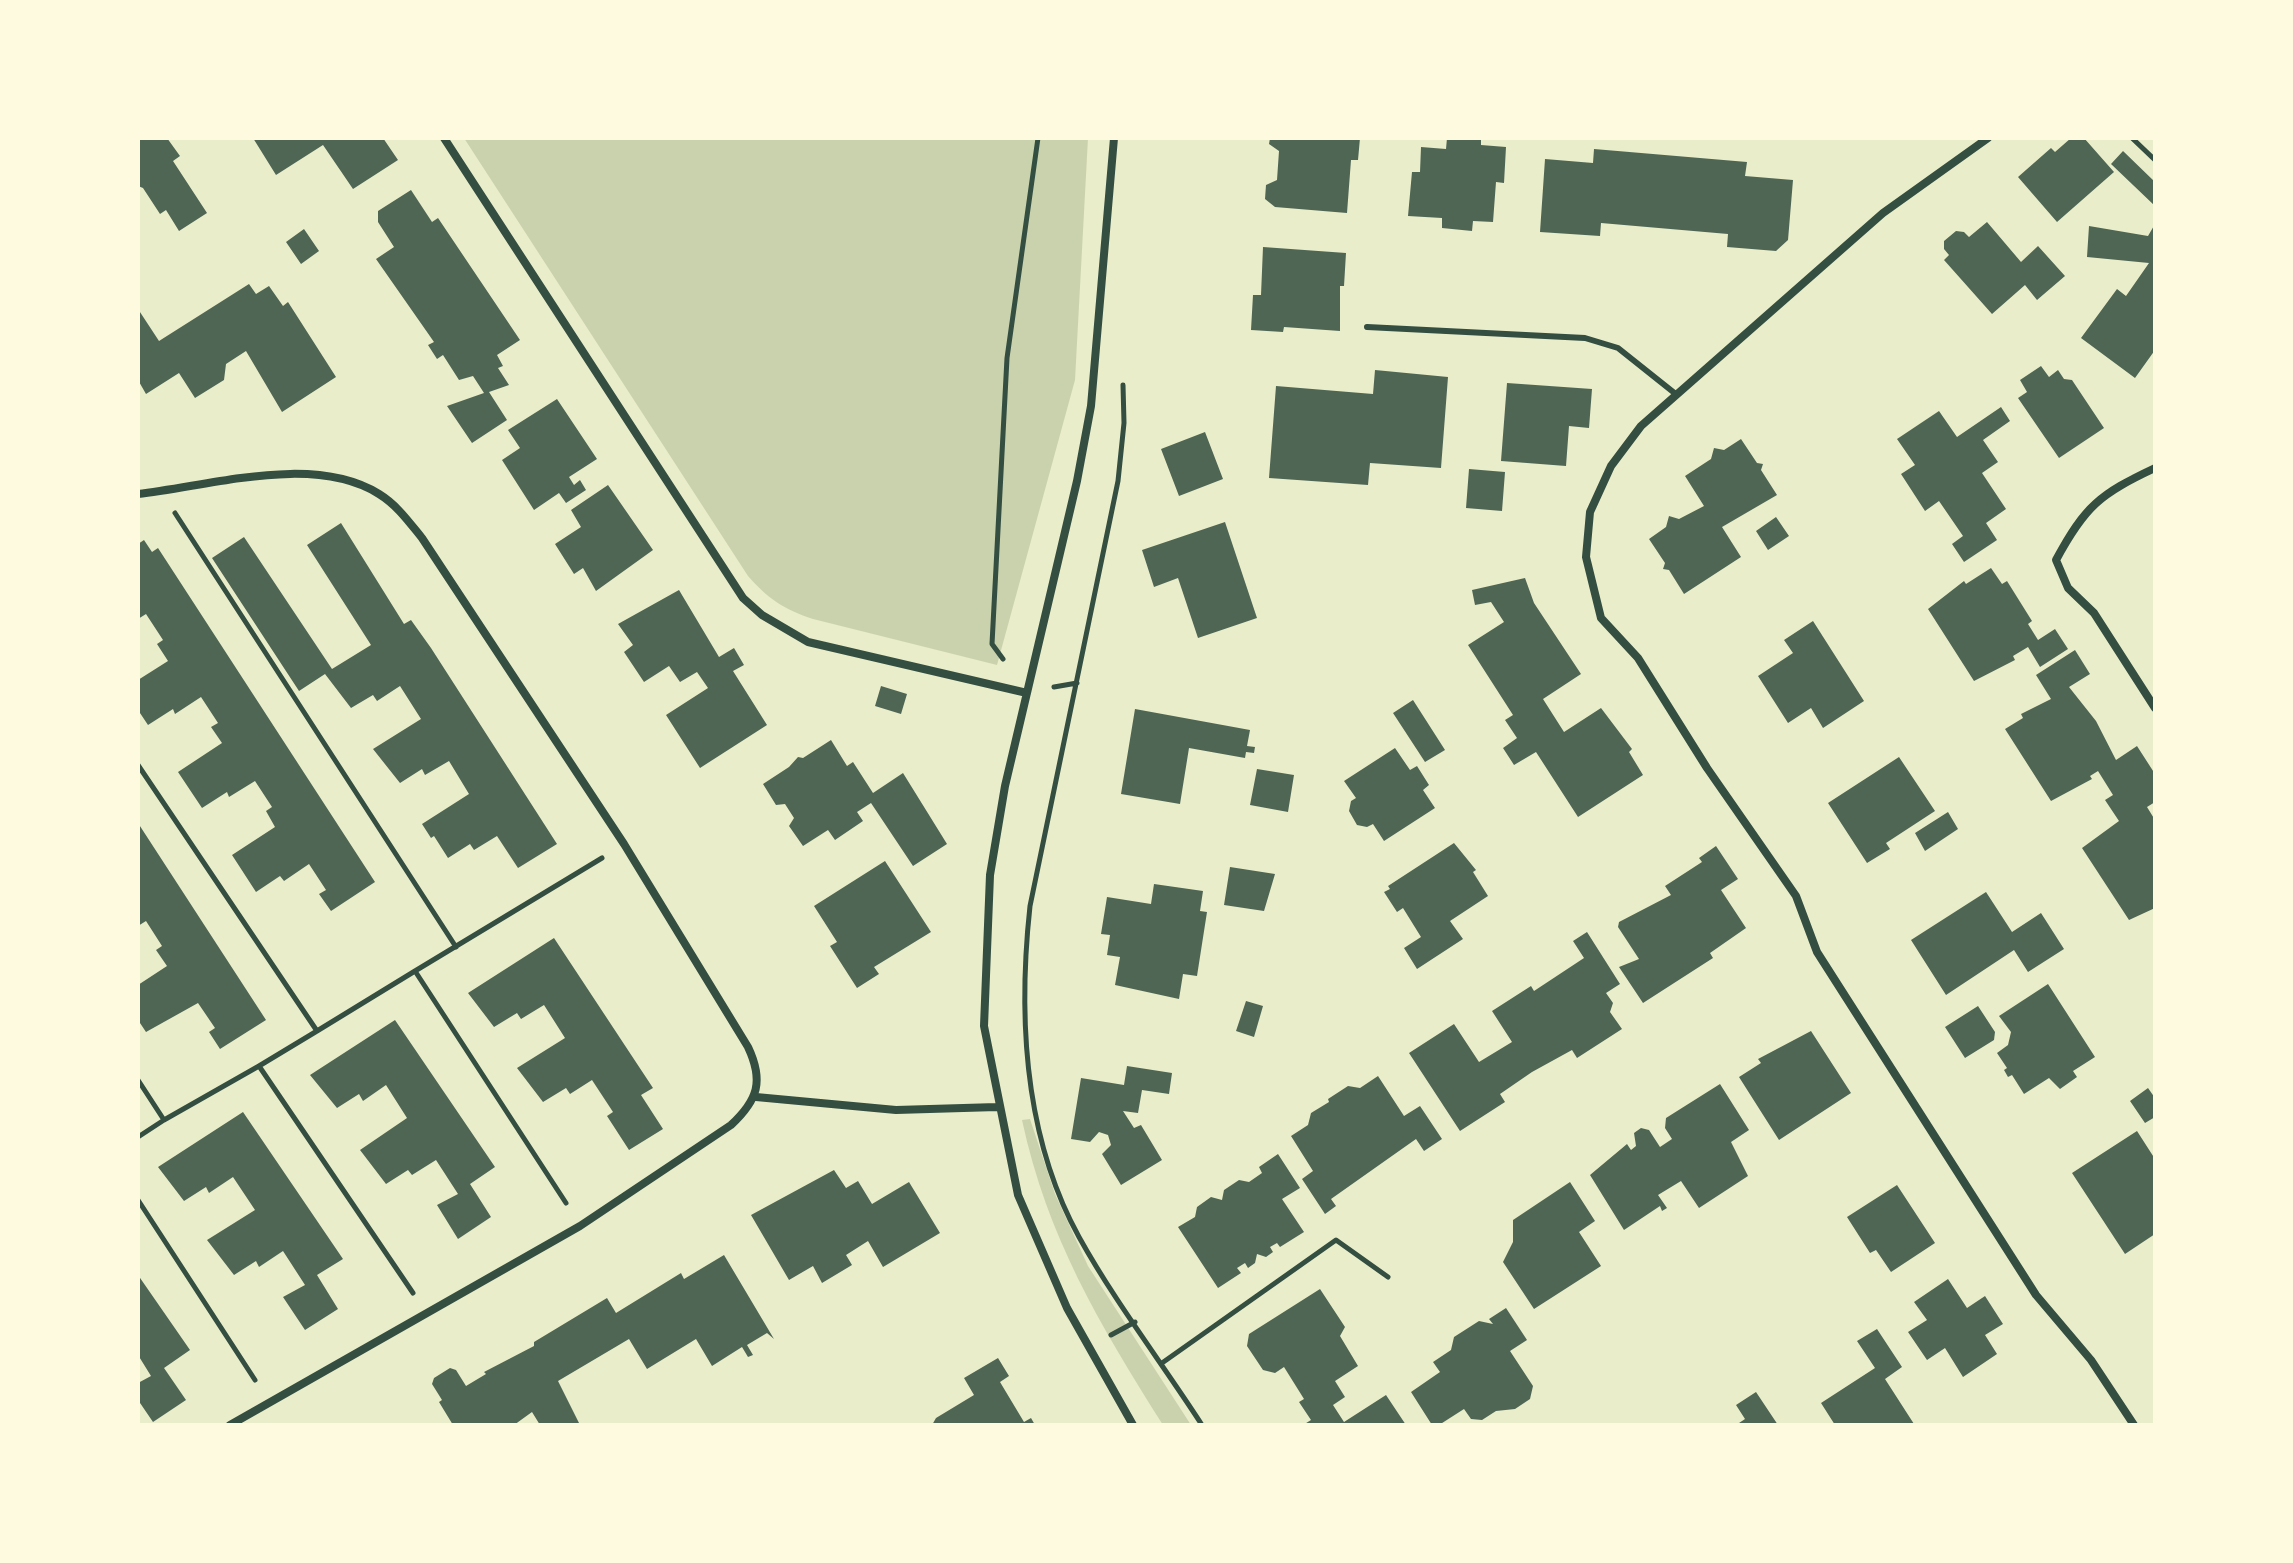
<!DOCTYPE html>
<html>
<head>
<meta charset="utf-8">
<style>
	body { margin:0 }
	#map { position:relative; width:2293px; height:1563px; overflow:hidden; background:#e9edc9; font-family:"IBM Plex Sans",sans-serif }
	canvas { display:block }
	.frame { position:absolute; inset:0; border:140px solid #fefae0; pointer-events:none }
</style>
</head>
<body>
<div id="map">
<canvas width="2293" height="1563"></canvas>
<div class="frame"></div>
</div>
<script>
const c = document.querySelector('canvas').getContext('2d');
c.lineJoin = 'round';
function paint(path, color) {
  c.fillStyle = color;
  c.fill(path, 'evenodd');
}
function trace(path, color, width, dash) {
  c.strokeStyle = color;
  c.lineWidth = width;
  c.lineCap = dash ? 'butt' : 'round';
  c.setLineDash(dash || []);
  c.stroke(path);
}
paint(new Path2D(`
	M464,138H1088L1075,380L997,665L813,619C785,610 767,598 748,576Z
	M1030,1119L1055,1194L1088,1266L1191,1425H1163C1100,1325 1047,1237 1022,1120Z`), '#cad2ad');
paint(new Path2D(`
	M138,138H167L180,156L173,161L207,213L179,231L166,210L160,214L143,188L138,186Z
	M253,138H383L398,160L353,189L323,145L276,175Z
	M1270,138H1360L1358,160H1351L1347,213L1275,207L1265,199L1266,185L1277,180L1279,151L1269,144Z
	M1447,138L1481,139V145L1506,147L1504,183L1496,182L1493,222L1473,221L1472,231L1442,228V218L1408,216L1412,172H1420L1421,147L1446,149Z
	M2071,138H2084L2114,172L2057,222L2018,177L2051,148L2055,152Z
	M1594,149L1747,162L1745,176L1793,180L1788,240L1776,251L1727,247L1728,234L1601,223L1600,236L1540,232L1545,159L1593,163Z
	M2123,151L2155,182V206L2111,164Z
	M411,190L432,222L438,218L520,340L497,355L503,366L498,368L509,385L489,392L507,420L472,443L447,406L484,393L473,376L459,380L443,355L437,359L428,345L434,342L376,259L394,247L378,222V211Z
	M1987,222L2021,262L2038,246L2065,276L2037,300L2025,285L1992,314L1944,260L1949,255L1944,249V241L1956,231L1964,232L1969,237Z
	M2155,224V350L2135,378L2081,338L2117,289L2126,296L2149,263L2087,257L2089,226L2148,236Z
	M304,229L319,251L301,264L286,242Z
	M1263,247L1346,253L1344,286H1340V331L1284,327L1283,332L1251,330L1253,295H1261Z
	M249,284L256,294L269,286L283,306L288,302L336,377L282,412L246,351L226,364L224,380L195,398L179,373L146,394L138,380V309L159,341Z
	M2041,366L2049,377L2058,370L2064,379L2072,380L2104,428L2059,458L2018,398L2027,392L2020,380Z
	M1375,370L1448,377L1441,468L1370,463L1368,485L1269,478L1276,386L1373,394Z
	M1507,383L1592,389L1589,428L1569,426L1566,466L1501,461Z
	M557,399L597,459L569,477L574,485L580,480L586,490L566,503L559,493L534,510L502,460L520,448L508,430Z
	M2001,407L2010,421L1983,440L1998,462L1982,473L2006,509L1986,523L1997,540L1964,562L1952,544L1963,536L1939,501L1925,511L1901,474L1915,465L1897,439L1939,411L1957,437Z
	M1205,432L1223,479L1179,496L1161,449Z
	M1741,439L1757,463L1763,464L1761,470L1777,495L1722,527L1741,557L1684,594L1669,570L1663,569L1665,563L1649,539L1666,527L1669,516L1679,519L1704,506L1685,476L1711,459L1714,448L1724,450Z
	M1469,469L1505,472L1502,511L1466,508Z
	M608,485L653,550L596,591L583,568L574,574L555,544L581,527L571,510Z
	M1776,517L1789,536L1768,550L1756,531Z
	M1225,522L1257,618L1198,638L1178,578L1154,587L1142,550Z
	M341,523L404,624L411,620L431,648L557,844L518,868L497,836L474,850L470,844L448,858L434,836L431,838L422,824L469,794L449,761L425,775L422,769L400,783L373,749L421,719L400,686L377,701L373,695L351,708L325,674L299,691L212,558L244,537L332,669L371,645L307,545Z
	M144,540L152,552L158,548L375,882L331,911L319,894L326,890L309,864L284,881L280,876L256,892L232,855L275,827L266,811L272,807L255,781L229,797L227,792L202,808L178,772L222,743L211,727L218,723L201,697L175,714L173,709L148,725L138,710V680L168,661L157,644L163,640L146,614L138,619V544Z
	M1991,568L2002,584L2007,581L2032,621L2028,624L2038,640L2055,629L2068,649L2040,667L2028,647L2013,656L2015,660L1974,681L1928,609L1964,581L1966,584Z
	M1525,578L1534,603L1581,674L1543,699L1564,732L1601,708L1632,749L1629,752L1643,775L1578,817L1536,752L1514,765L1503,748L1517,738L1505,720L1513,715L1468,645L1504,622L1491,602L1475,605L1472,590Z
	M679,590L719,657L734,648L744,665L733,671L767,725L700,768L666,715L708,688L697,672L680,682L669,666L644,682L624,652L633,645L618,624Z
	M1813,621L1864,701L1823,728L1811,708L1788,723L1758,676L1793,653L1784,640Z
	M2075,650L2090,674L2069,687L2096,721L2116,760L2137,746L2155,774V802L2147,807L2155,820V908L2129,920L2082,848L2119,821L2105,800L2113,795L2098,771L2090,776L2092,779L2051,801L2005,729L2023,718L2021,714L2051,699L2036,675Z
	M881,686L907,694L901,714L875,706Z
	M1413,700L1445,750L1425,762L1393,713Z
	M1135,709L1250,730L1247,746L1255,747L1254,753L1246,752L1245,758L1189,748L1180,804L1121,794Z
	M831,740L847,766L853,762L873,793L903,773L947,844L913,866L871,803L857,812L863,821L835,840L828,830L803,846L789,826L794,818L785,804L776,805L763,784L789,767L798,757L803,758Z
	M1395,748L1410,770L1417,766L1429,785L1423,790L1435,808L1384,841L1373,824L1367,827L1357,825L1349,811L1351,801L1356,798L1344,781Z
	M1899,757L1935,811L1886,843L1890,849L1867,863L1828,803Z
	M1257,769L1294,775L1288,812L1250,805Z
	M1948,812L1958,829L1925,851L1915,833Z
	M138,823L266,1020L220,1049L209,1032L215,1028L198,1003L146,1032L138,1020V985L167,966L156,950L162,946L146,921L138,926Z
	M1454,843L1476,870L1473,872L1488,896L1450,921L1463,939L1417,969L1404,948L1421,937L1403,908L1397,912L1384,892L1390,889L1388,886Z
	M1716,846L1738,879L1721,890L1746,928L1710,953L1713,958L1643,1003L1619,967L1639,959L1618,927L1619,922L1671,895L1665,886L1702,862L1699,858Z
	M885,861L931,932L874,967L879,974L857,988L830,946L837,942L814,906Z
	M1230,867L1275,874L1264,911L1224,905Z
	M1154,884L1203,891L1200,911L1207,912L1197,976L1183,974L1179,999L1115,985L1120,957L1107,955L1110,935L1101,934L1107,897L1151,904Z
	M1986,892L2012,932L2041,913L2064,949L2028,972L2014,950L1946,995L1911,940Z
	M1587,932L1620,984L1606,993L1613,1003L1610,1012L1622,1029L1577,1058L1572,1050L1532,1072L1500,1094L1505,1102L1460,1131L1409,1053L1454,1024L1479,1062L1512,1042L1492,1011L1531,986L1534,991L1584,958L1573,941Z
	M554,938L653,1088L641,1095L663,1129L629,1150L607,1116L613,1112L592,1080L570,1094L566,1088L543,1102L517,1068L565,1038L544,1005L521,1019L517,1013L494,1027L468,993Z
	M2048,984L2095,1057L2073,1071L2077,1077L2060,1089L2049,1078L2024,1094L2012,1075L2008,1077L2004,1070L2007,1068L1997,1053L2008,1045L2011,1032L1999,1016Z
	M1246,1001L1263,1006L1254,1037L1236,1031Z
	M1978,1006L1995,1032L1994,1040L1965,1058L1945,1027Z
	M395,1020L495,1167L470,1184L491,1217L458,1239L437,1205L458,1194L436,1160L412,1175L408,1170L386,1184L360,1150L407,1118L386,1085L363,1101L359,1094L337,1108L310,1075Z
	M1811,1031L1851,1093L1779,1140L1739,1077L1761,1063L1758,1059Z
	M1127,1066L1172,1073L1169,1094L1142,1090L1138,1113L1123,1111L1134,1128L1141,1125L1162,1160L1121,1185L1102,1154L1111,1145L1108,1135L1099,1132L1090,1142L1071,1139L1081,1078L1124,1085Z
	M1378,1076L1404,1116L1420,1106L1442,1139L1424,1151L1416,1139L1331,1199L1336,1206L1325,1214L1302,1179L1313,1171L1291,1136L1308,1125L1311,1113L1329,1102L1328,1099L1348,1086L1360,1088Z
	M1720,1084L1749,1130L1731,1142L1748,1176L1699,1208L1681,1181L1658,1195L1667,1208L1662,1211L1660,1206L1624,1230L1590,1175L1627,1144L1631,1150L1636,1146L1634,1133L1641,1128L1649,1130L1660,1147L1672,1139L1665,1128L1666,1118Z
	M2148,1088L2155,1098V1117L2145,1123L2130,1101Z
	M243,1112L343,1259L317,1275L338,1309L305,1330L283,1297L305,1285L283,1251L259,1267L256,1261L234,1275L207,1240L255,1210L233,1177L209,1193L206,1187L184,1201L158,1167Z
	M2137,1131L2155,1159V1234L2125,1254L2072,1173Z
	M1278,1154L1300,1188L1282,1199L1304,1232L1280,1247L1277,1243L1270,1247L1273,1252L1266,1257L1257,1254L1255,1263L1248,1268L1245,1263L1237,1268L1241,1273L1218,1288L1178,1227L1195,1217L1197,1207L1211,1197L1222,1200L1224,1190L1239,1180L1249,1182L1262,1173L1259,1167Z
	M834,1170L846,1188L858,1181L872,1204L909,1182L940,1233L883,1267L868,1241L846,1255L852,1265L822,1283L813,1266L789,1280L751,1215Z
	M1570,1182L1595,1221L1579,1232L1601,1266L1534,1309L1503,1262L1513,1242V1220Z
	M1897,1185L1935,1243L1891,1272L1876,1250L1870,1253L1847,1217Z
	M724,1255L774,1339L767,1333L747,1345L753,1355L748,1357L742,1347L712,1366L696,1339L647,1369L629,1339L558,1381L580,1425H540L532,1412L514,1425H453L439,1402L442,1400L432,1384L434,1378L450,1368L456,1370L466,1386L486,1374L484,1372L534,1346V1342L607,1298L616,1313L681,1273L684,1279Z
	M138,1275L190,1350L164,1368L186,1400L153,1422L138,1400V1383L151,1376L138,1355Z
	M1948,1279L1967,1308L1985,1296L2003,1324L1985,1335L1997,1354L1963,1377L1945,1348L1927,1360L1908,1332L1927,1320L1914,1302Z
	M1320,1289L1345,1327L1340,1336L1358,1366L1335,1381L1345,1397L1333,1405L1344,1422L1386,1395L1406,1425H1303L1311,1420L1299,1402L1304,1399L1284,1367L1275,1373L1263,1370L1247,1346L1249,1334Z
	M1506,1308L1527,1340L1510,1351L1533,1386L1530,1399L1515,1409L1496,1411L1482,1420L1471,1419L1464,1409L1439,1425H1432L1411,1392L1440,1372L1433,1362L1451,1350L1454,1337L1479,1321L1493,1324L1489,1319Z
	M1877,1329L1902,1367L1885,1379L1914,1424L1835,1425L1821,1403L1875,1368L1857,1341Z
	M998,1358L1009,1376L1000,1382L1024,1422L1031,1418L1035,1425H932L936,1418L974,1395L964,1378Z
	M1756,1392L1778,1425H1736L1745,1419L1736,1405Z`), '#4f6655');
trace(new Path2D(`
	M2132,138L2155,160
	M1123,385L1124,423L1118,481L1030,906C1018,1016 1024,1137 1079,1237C1115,1302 1162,1363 1202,1425
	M175,513L456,947
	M1003,659L992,644L1007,358L1038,138
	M1054,687L1077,683
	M138,765L317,1031L259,1066
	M415,971L602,858
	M317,1031L415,971L566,1203
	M138,1080L164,1120L138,1137
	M164,1120L259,1066L413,1293
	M138,1200L255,1380
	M1111,1335L1135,1322
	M1162,1363L1336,1240L1388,1277`), '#344e41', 5);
trace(new Path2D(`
	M1367,327L1585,338L1618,348L1677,395`), '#344e41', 6);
trace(new Path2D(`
	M444,138L743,598L762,615L808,642L1027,693
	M1114,138L1091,406L1077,481L1005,786L990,875L984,1026L1018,1195L1067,1308L1133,1425
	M1988,138L1883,213L1641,426L1611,466L1590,512L1586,557L1601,618L1638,658L1707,768L1796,896L1817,952L2036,1295L2091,1360L2134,1425
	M2155,468C2100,494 2085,506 2056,560L2068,588L2094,613L2155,708
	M138,494C211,486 313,453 379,494C397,505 409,522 422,538L624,844L748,1047C764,1081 758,1100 731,1125L580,1226L230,1425
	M756,1097L896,1110L997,1107`), '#344e41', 8);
</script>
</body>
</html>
